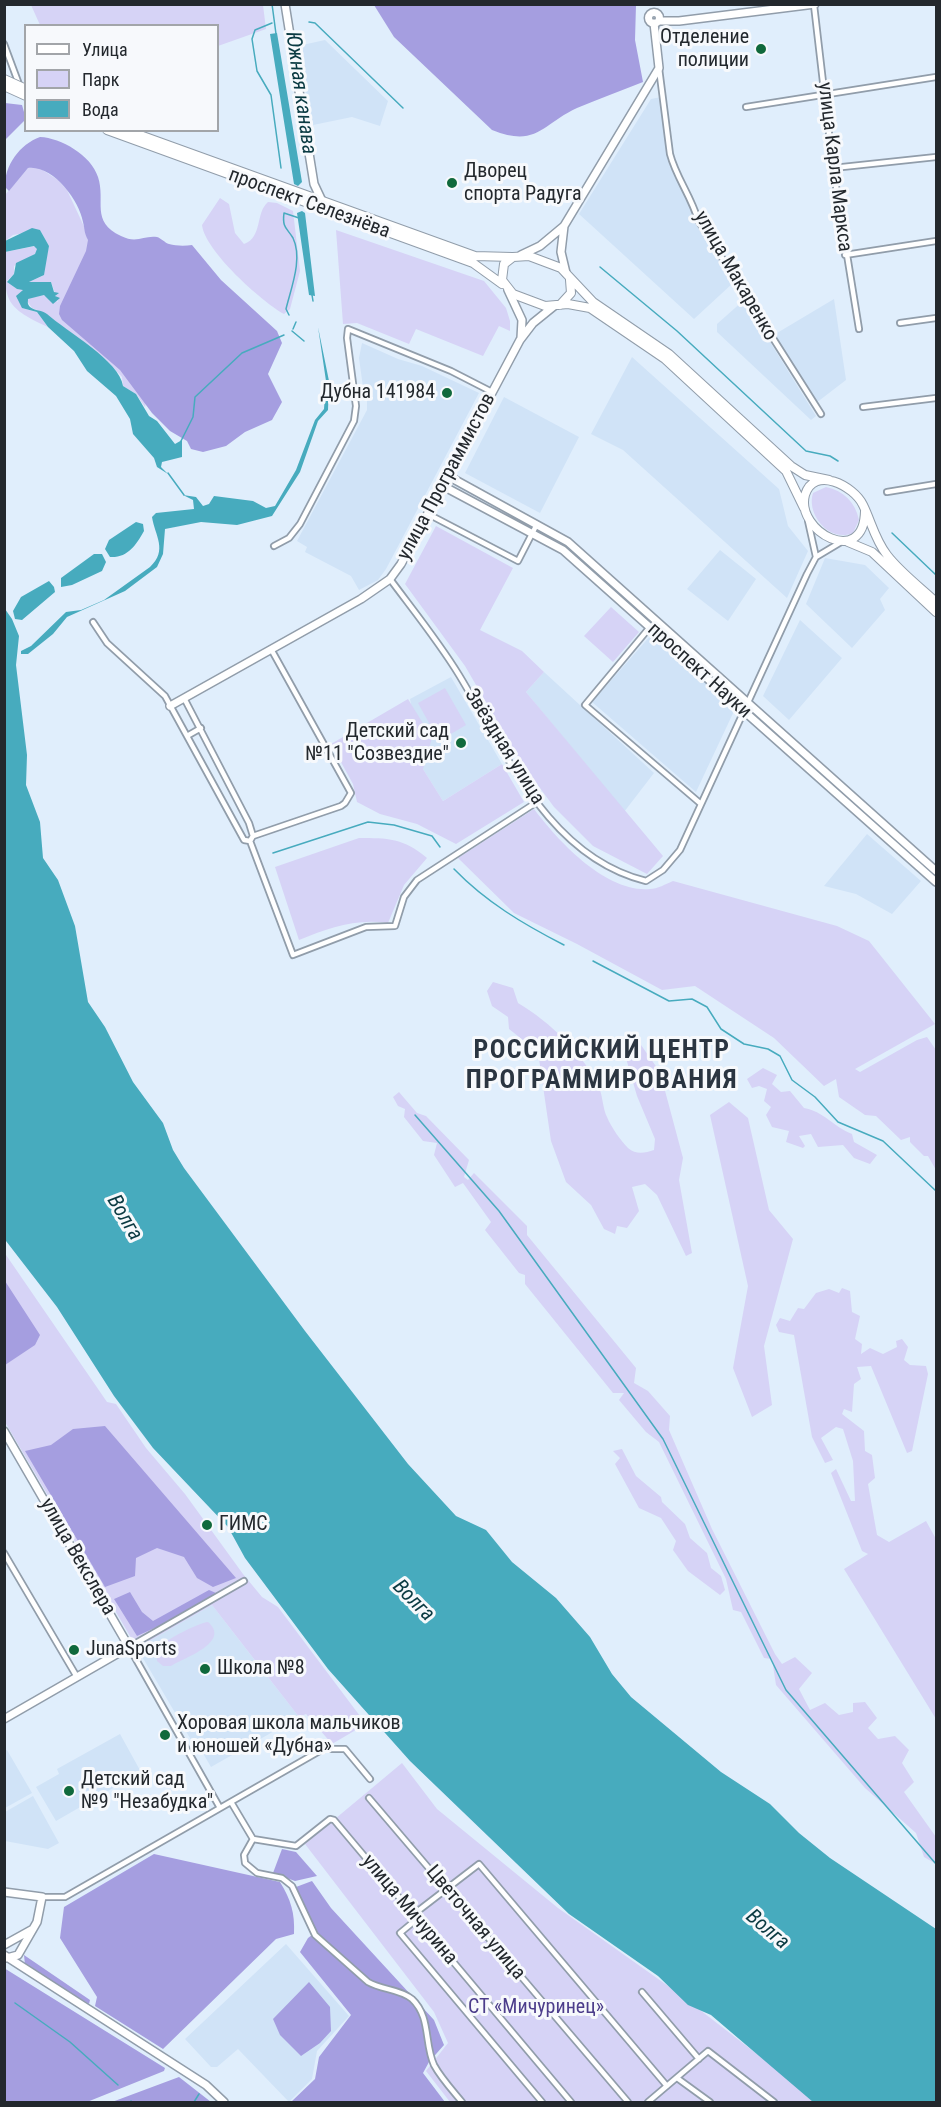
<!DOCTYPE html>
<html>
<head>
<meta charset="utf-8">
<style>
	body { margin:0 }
	#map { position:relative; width:941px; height:2107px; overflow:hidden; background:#e0eefc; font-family:"Roboto Condensed",sans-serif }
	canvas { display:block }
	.frame { position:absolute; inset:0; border:6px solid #23282d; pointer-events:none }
	.legend { position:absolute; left:24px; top:24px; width:195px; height:108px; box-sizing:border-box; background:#f7f9fc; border:2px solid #a2a5a9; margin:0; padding:8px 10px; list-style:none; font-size:18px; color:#23282d }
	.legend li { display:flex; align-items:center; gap:12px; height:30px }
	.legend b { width:30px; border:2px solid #a2a5a9 }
</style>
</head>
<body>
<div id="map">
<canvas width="941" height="2107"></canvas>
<div class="frame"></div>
<ul class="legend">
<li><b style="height:8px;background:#fff"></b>Улица</li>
<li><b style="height:16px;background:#d6d3f6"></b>Парк</li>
<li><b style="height:16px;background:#47abbe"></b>Вода</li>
</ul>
</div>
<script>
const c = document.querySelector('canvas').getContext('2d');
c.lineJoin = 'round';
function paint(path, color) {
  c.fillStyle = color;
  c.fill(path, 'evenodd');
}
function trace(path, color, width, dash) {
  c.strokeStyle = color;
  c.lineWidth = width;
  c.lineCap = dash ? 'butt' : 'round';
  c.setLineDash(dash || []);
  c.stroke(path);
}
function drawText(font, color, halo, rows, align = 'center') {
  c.font = font + ' "Roboto Condensed",sans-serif';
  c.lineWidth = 6;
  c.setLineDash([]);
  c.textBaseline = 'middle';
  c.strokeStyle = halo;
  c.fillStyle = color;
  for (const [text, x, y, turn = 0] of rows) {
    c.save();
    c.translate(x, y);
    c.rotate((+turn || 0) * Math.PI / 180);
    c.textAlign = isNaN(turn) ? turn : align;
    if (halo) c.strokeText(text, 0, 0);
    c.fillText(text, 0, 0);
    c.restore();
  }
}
paint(new Path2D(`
	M325,40L388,101L380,126L352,117L313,125L310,118L300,58L303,51L298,46Z
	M661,97L667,155L700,230L733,283L694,319L579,214L651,99Z
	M834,299L846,380L816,403L772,336Z
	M744,300L816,416L811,420L717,332V324Z
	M362,343L398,359L422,366L479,393L386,569L378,580L359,590L351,576L305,552L307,547L297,541L367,410V390L363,387L359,358Z
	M632,357L779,489L788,526L808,551L787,598L623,450L591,434Z
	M504,397L579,437L540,513L465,473Z
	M720,550L756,579L728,621L687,589Z
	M825,558L865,565L889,588L880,599L885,610L852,648L806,604Z
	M800,620L842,658L789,720L763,696Z
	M652,634L735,709L696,792L592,702Z
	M544,672L654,773L624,812L526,692Z
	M451,677L502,764L443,801L423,769L410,699Z
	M867,834L921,881L892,914L856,894L824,886Z
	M212,1605L299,1717L211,1767L197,1743L194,1745L137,1648Z
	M120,1734L141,1772L56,1821L36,1787L59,1774L57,1769Z
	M7,1750L32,1793L5,1808L4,1751Z
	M33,1796L59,1843L48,1849L5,1841V1812Z
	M286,1944L349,2016L317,2051L312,2079L289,2102L238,2049L217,2067H211L185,2039Z`), '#d0e3f7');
paint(new Path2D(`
	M31,5H263L266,29L218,46V26L40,25Z
	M38,167L58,180L67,190L153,374L145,407L136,394L123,386L122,377L109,363L46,314L32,308L27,301L28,298L44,295L58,302L51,282H29L42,276L49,246L40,230L13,235L5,241V195L28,168Z
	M220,198L229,204L235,233L244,244C263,237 255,213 268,202L277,203L293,211L300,271L290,309L284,314C261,301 205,251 202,225Z
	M336,230L484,281L506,308L510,321V331L499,326L483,356L416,329L409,344L357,323L343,324Z
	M35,246L38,249L35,254L14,266V274L7,281L17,289H23L22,308L37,312L48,327C2,306 5,299 5,252Z
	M826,487C844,491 855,502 859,520L853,533C829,543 806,514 813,493Z
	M436,526L513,568L480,630L522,651L544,672L526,692L663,856L647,874L593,846L554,807L520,761L465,666L405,584Z
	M611,607L639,632L613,662L584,636Z
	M445,688L466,725L439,741L418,703Z
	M408,699L432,738L423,769L443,801L502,764L524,802L456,844L417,824L380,814L357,802L353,784L331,744Z
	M534,809C558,841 606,893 650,889C657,889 666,884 673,881L837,926L869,941L935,1024L855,1069L860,1072L917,1040L927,1037L936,1050V1170L928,1156H924L910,1142V1137L901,1140L876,1116L865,1115L839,1097L836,1079L824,1086L774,1038L695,986L662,990L577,944L514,913L458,858Z
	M359,838C387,838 404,838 427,858L404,885L388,923C356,918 328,928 299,940L275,867Z
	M493,982L513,988L518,1003C550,1022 585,1055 600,1090C603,1099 603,1109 607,1117C611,1127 621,1141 628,1148C636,1155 645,1153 654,1150L655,1139L637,1096L623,1048L630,1040L641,1045L660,1072L683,1158L679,1180L692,1253L686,1256L657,1195L645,1184L632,1187L639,1211L627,1228L617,1226L615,1234L604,1229L591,1205L566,1182L551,1141L538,1052L509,1029L508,1017L492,1006L487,991Z
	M763,1068L777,1075L772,1084L781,1092L790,1091L804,1108C823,1111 834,1127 852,1134L854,1142L877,1155L870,1164L854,1158L843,1145L818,1147L811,1134L799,1136L805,1146L803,1148L786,1142L789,1131L772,1127L766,1115L771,1107L764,1101L767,1089L759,1086L752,1088L747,1079Z
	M399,1092L417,1113L426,1116L469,1160L464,1177L468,1180L474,1173L527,1226V1235L636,1368L634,1383L648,1391L670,1416L669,1430L712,1529L775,1654L782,1664L795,1657L812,1673L799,1689L810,1710L825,1703L839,1715L853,1712V1703L865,1702L877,1718L868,1728L878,1739L895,1736L909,1750L902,1763L914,1782L904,1792L936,1837V1864L924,1857L916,1833L865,1788L776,1685L772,1659L764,1658L741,1612L733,1610L726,1579L659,1442L646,1432L619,1400L624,1393H613L525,1284V1275L519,1273L485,1230L491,1222L463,1183L455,1187L434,1155L437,1143L423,1141L404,1117L405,1109L398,1106L393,1097Z
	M729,1102L748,1118L769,1210L793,1239L764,1346L772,1405L752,1417L733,1368L748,1286L710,1115Z
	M4,1252L107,1402L116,1404L146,1448L185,1494L243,1574L262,1597L278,1607L366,1724L332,1744L306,1714L299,1717L212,1605L137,1648L5,1422Z
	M842,1288L850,1291L852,1312L860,1316L855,1339L862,1344L861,1354L870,1348L883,1354L897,1347L896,1341L902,1339L908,1347L904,1360L910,1365L926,1366L928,1374L912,1451L907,1453L871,1366L857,1367L861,1379L854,1384L852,1412L844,1409L842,1414L864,1431L865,1451L872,1455L875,1478L868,1484L877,1535L889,1542L926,1521L936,1539V1719L844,1569L868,1554L862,1551L831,1473L836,1469L851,1501H855L853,1461L843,1429L836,1427L821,1438L833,1460L825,1463L812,1437L794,1335L779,1332L776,1325L780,1318L790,1321L798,1308L804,1309L816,1293L829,1289L839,1293Z
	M622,1449L636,1476L661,1497L662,1502L685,1524L690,1538L707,1553L711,1568L721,1576L725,1590L720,1595L688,1571L673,1550L676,1541L661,1518L639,1508L615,1464L620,1458L613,1451Z
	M208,1622C231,1642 186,1657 171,1666H163L157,1661C157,1656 156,1651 160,1647C167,1639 198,1623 208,1622Z
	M402,1763L437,1809L558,1908L678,1993L819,2102H450L426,2071L448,2043L434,2012L305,1844Z`), '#d6d3f6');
paint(new Path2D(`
	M374,5H636L635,40L643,82C621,91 598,99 577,108C542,124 537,148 492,130L394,37Z
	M5,103L22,105L26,119L5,140Z
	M40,137C61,138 91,155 98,177C106,202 90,221 121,236C137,244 144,235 157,237C161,238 165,243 169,244C176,246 185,246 192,245L221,280L277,331L282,343L268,374L282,402L272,420L245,432L226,446L203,452L191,449L187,441L170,431L152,413L120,370L62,320L59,314L60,306L86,251L88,240C84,233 85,230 83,222C79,200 53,165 28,168L9,191L5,187C4,166 20,144 40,137Z
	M5,1281L40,1335L35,1345L5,1365Z
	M105,1426L236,1578L213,1587L197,1578L184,1557L157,1548L136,1558L135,1576L105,1587L25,1451L51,1445L73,1429Z
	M209,1590L216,1593L192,1611L137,1636L114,1599L130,1592L142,1612L153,1621Z
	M282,1849L296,1852L317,1876L295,1881L273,1873Z
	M154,1854L280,1882C291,1900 295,1913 294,1934L276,1939L163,2049L95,2006L97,1997L60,1938L64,1907Z
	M312,1881L331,1908L434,2020L444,2045L429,2062L423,2073L445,2102H291L315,2079L319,2057L351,2015L300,1952L308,1938L316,1932L296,1887Z
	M24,1955L90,2000L89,2004L25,1965Z
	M4,1968L165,2068L164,2071L87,2102H5Z
	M309,1982L330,2007L331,2031L320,2043L301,2056L280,2035L273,2019Z
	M179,2077L211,2102H112Z`), '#a59ee0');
paint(new Path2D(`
	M277,33L302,182L298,186L294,184L270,34Z
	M302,211L305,213L315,296L309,295L297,213Z
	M32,228L40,230L49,246L44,275L29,282H51L54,292L59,293L55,296L60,298L53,304L44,295L28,299C28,303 27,303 30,307C35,311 42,310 47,314C66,331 120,361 123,386L136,394L149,416L157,421L175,444L182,440V457L162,462L161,467L168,474L157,467L154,458L133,434L130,419L116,396L87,371L74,351L48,327L37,312L22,308L16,296L23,290L17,289L7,282L14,274L16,263L35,254L37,249L34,246L5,252V241Z
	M318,327L329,381L328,410L318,421L300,472L272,516L237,525L201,522L165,529L163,554L157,567L125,591L67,617L53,634L28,654H21V651L31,646L66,612L81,610L104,600L150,567C168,550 155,536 152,517L156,513L194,509L193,500L183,495L196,497L203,506L209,504L214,496L253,501L266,508L275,506L296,470L315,420L324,409L326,381Z
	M136,522L143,524L144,531C136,545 128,558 110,557L105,549L109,540Z
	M94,554H102L106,562L102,571L72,585L61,587V578Z
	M49,581L54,587L55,592L22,620L15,619L13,611L21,597Z
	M5,609L12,619L19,636L16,665L27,755L26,785L40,822L43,858L58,880L75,926L88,1002L105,1027L133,1082L163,1123L173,1150L184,1168L305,1331L408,1464L456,1516L486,1530L512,1562L556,1598L590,1637L612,1674L631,1697L721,1772L770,1804L799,1833L830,1858L936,1929V2102H813L711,2015L688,2005L658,1976L569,1914L410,1761L328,1669L245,1558L228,1527L153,1448L114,1396L57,1307L6,1241Z`), '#47abbe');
trace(new Path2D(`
	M272,4L276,34
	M309,22L315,23L403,108
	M272,23L255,30L252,39L257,71L271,95L281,168
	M600,267L677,331L806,451L830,456L838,461
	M312,295L313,301
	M289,315L286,309C291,288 303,259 293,238C287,228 282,228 284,213L299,218
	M293,329L296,322
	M292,331L304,341
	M181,441L193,417L195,397L242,353L284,335
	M168,473L184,495
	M892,533L936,575
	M273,853L368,822L394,825L432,836L440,847
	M454,869C486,902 523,924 564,945
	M593,961L669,1001L692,999L707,1007L721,1029L744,1044L768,1049L780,1056L792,1080L815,1097L838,1122L883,1141L936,1191
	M415,1115L499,1211L663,1439L786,1690L936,1864
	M15,2003L70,2042L118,2085
	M131,2101L132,2102
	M194,2102L199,2094`), '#47abbe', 1.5);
const street = new Path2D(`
	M814,5L833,168L859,329
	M4,44L20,87
	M659,68L670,154C676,177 691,196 698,220L821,414
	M746,107L936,77
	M833,168L936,157
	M845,255L936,241
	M900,323L936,318
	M863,407L936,398
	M887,492L936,484
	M428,514L518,561L537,524
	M808,521L816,557
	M274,546L289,538L300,524L354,421L356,406L347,338L348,329L451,371L492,392
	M390,579C413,610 439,642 459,675C507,754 549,857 646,881L663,870L680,850L807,574L816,557L841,542
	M93,622L107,643L165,696L244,840L250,841L253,836L341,806L345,803L351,793L271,649
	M650,627L585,705L701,804
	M184,698L249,823L253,836
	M187,736L201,728
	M250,841L293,955L366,927L395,926L404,897L417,880L537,802
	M4,1553L77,1677
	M369,1798L628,2102
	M231,1802L253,1839L296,1846L330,1819L334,1820L571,2102
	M220,1808L129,1647L244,1581
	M253,1839L244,1855L245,1863L257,1873L282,1878L292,1886L315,1935L368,1982C382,1990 400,1989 412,1999C431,2017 424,2043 434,2065C441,2078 453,2091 462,2102
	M42,1897H65L323,1749H345L370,1779
	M414,1914L479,1864L667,2086
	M417,1919L400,1933L542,2102
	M642,1992L699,2059
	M677,2078L710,2102
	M648,2102L708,2051L774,2102`);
const secondary = new Path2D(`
	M285,4L314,184L322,201
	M648.5 18a5.5 5.5 0 1 1 11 0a5.5 5.5 0 1 1-11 0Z
	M659,21H679L815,4
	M564,226L561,252L566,273
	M521,255L540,246L564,226L659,68L654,23
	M508,290L522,320L521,338
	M448,476L568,542L936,871
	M443,486L563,550L936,882
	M170,706L361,599L390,579L401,564L520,340L533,323L554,306
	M4,1431L129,1647L4,1719
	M4,1892L42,1897L37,1922L18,1955L7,1958
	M4,1945L31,1930
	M4,1955L206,2085L224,2102`);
const primary = new Path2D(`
	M107,130L473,263L502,284
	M126,130L475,256L512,257
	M560,305L571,293L570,280
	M804,508L786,471L665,359L590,308L568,304L545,306L513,294L502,280L504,264L513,257L529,256L561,268L593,302L669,354L791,466L805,475L829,480
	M865,511C864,569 795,531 805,495C814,465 854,486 863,505C871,521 875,540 887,555C900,572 920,587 936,602
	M848,542L872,552L936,612`);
trace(street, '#919daa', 8);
trace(secondary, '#919daa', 10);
trace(primary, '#919daa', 10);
trace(street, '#fff', 4.5);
trace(secondary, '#fff', 7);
trace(primary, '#fff', 8);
const primaryBridge = new Path2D(`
	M4,79L26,89
	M4,86L26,96`);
trace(primaryBridge, '#919daa', 10, []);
trace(primaryBridge, '#fff', 8);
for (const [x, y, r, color] of [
	[761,49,6,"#10693c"],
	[452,183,6,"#10693c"],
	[447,393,6,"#10693c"],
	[461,743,6,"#10693c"],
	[207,1525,6,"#10693c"],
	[74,1650,6,"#10693c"],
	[205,1669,6,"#10693c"],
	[165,1735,6,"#10693c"],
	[69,1791,6,"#10693c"]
]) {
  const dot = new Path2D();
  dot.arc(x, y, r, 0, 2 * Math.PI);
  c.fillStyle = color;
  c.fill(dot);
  trace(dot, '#f7f9fc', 2);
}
drawText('20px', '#23282d', '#f7f9fc', [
	["Отделение",749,38,"right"],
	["полиции",749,61,"right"],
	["Дворец",464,172],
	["спорта Радуга",464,195],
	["Дубна 141984",435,393,"right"],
	["Детский сад",449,732,"right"],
	["№11 \"Созвездие\"",449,755,"right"],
	["ГИМС",219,1525],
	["JunaSports",86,1650],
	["Школа №8",217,1669],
	["Хоровая школа мальчиков",177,1724],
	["и юношей «Дубна»",177,1747],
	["Детский сад",81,1780],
	["№9 \"Незабудка\"",81,1803]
], 'left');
drawText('20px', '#23282d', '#f7f9fc', [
	["улица Карла Маркса",834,167,83],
	["проспект Селезнёва",309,204,20],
	["улица Макаренко",735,276,60],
	["улица Программистов",447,477,-62],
	["проспект Науки",699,671,42],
	["Звёздная улица",504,747,58],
	["улица Векслера",77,1557,60],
	["улица Мичурина",409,1910,50],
	["Цветочная улица",475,1923,50]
]);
drawText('20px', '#4c3d8b', '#f7f9fc', [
	["СТ «Мичуринец»",536,2008]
]);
drawText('italic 21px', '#0a3a42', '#f7f9fc', [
	["Южная канава",300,93,82],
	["Волга",124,1218,59],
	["Волга",413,1601,45],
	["Волга",767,1930,40]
]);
c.letterSpacing = '1.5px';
drawText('bold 26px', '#2b3541', '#f7f9fc', [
	["РОССИЙСКИЙ ЦЕНТР",602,1051],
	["ПРОГРАММИРОВАНИЯ",602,1081]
]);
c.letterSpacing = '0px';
</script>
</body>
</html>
